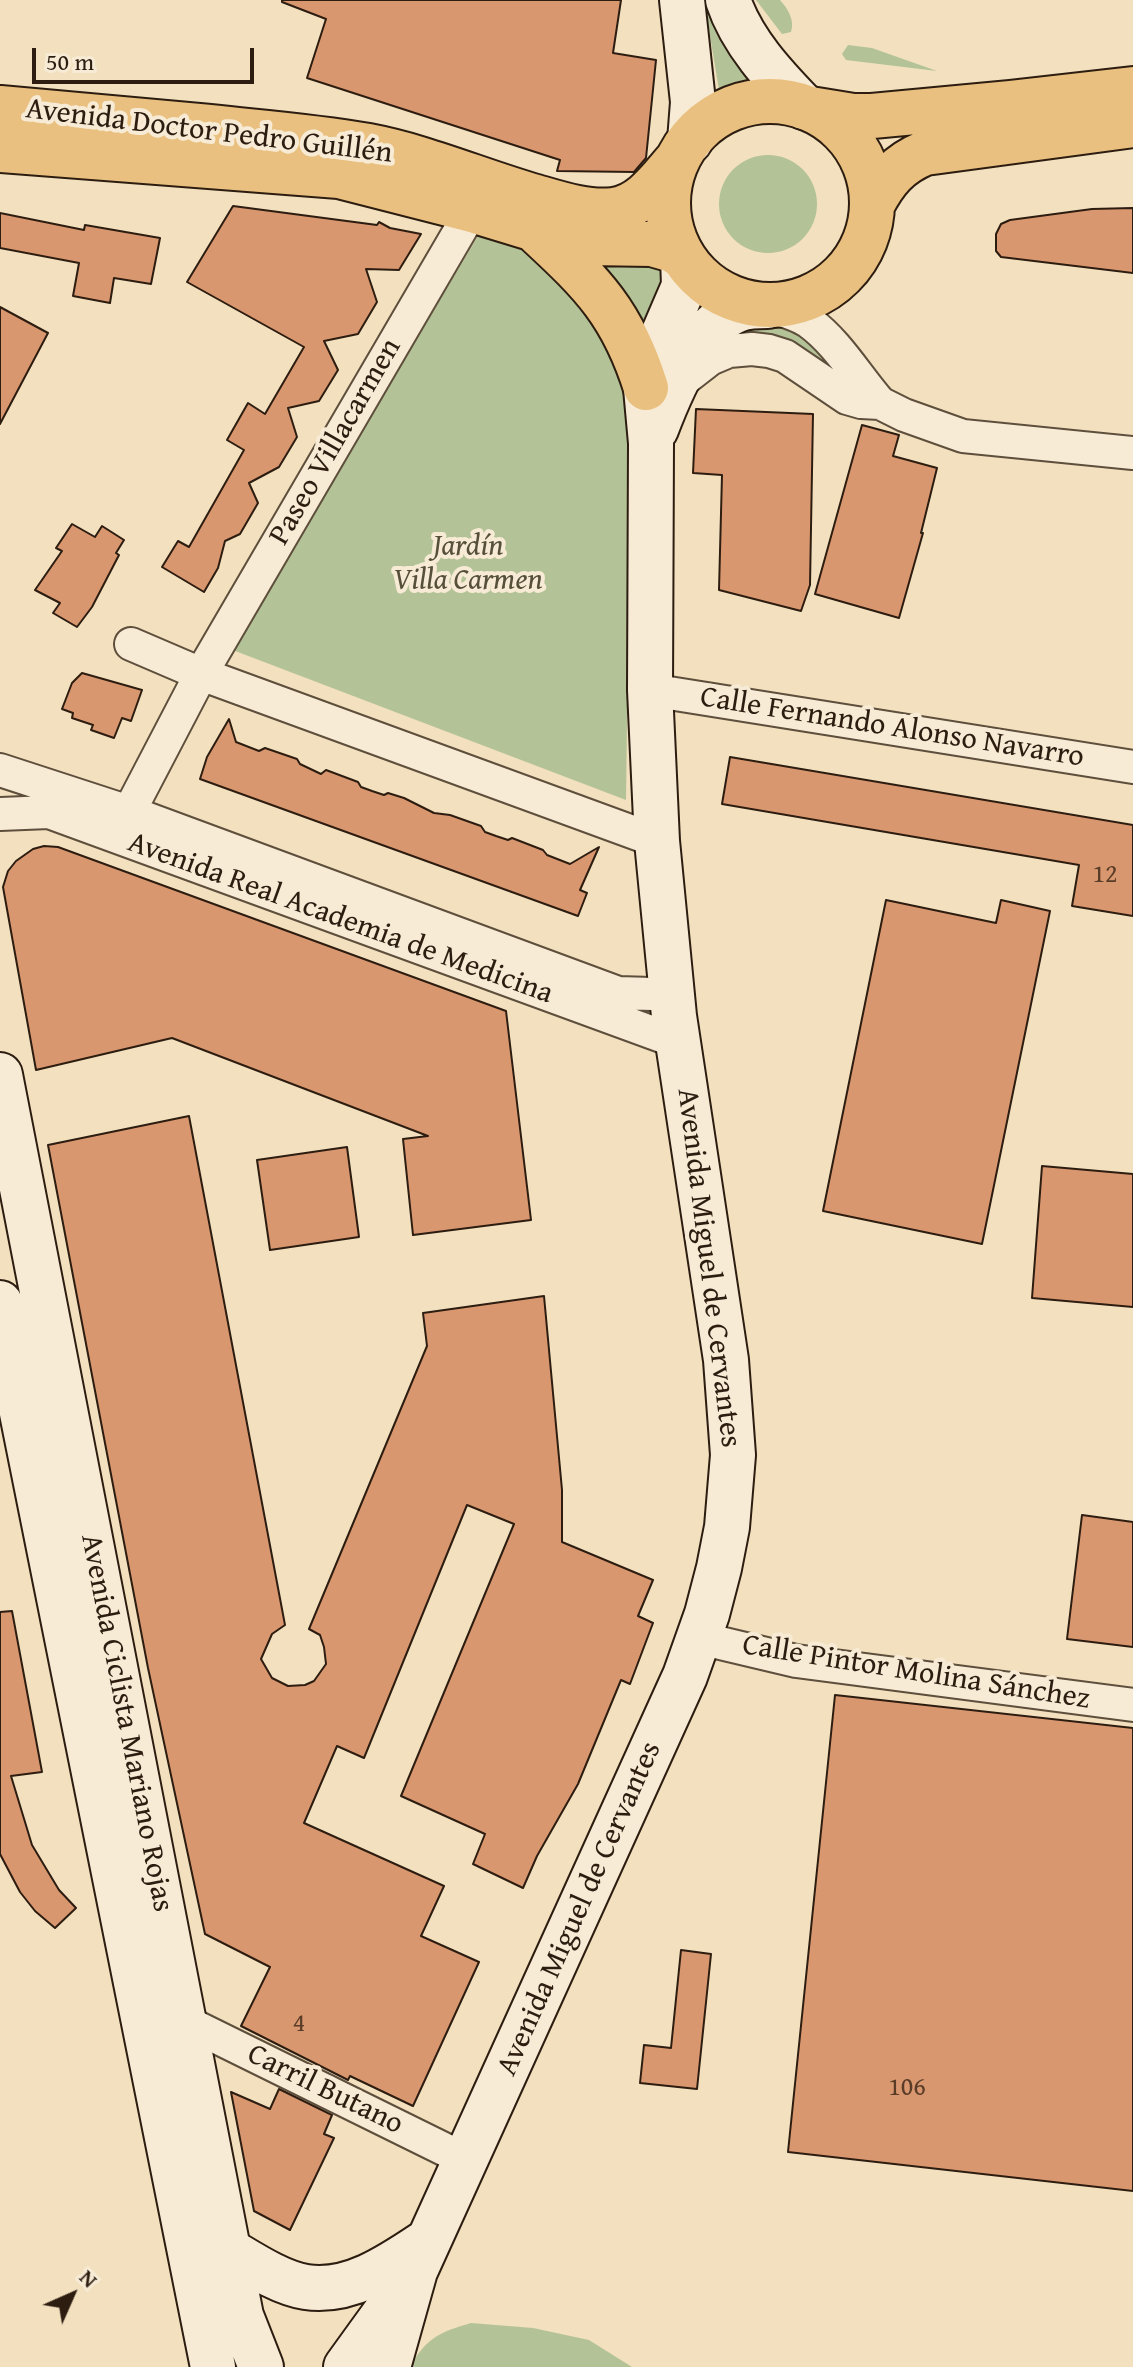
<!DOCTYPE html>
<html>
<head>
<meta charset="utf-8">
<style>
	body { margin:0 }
	#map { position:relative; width:1133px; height:2367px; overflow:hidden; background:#f2e0be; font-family:"Gentium Book Plus",serif }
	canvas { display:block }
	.north { position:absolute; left:32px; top:2255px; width:80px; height:80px; -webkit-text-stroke:6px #f7ebd5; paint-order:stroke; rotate:45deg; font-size:22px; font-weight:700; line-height:32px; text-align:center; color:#2d1d11 }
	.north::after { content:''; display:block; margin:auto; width:28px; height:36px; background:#2d1d11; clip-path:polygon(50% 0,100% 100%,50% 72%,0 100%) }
	.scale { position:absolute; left:32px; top:48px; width:222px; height:36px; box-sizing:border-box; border:4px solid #2d1d11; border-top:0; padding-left:10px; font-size:24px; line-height:28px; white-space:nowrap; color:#2d1d11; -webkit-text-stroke:6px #f7ebd5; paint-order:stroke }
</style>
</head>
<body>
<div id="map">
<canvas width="1133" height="2367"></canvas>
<div class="north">N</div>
<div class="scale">50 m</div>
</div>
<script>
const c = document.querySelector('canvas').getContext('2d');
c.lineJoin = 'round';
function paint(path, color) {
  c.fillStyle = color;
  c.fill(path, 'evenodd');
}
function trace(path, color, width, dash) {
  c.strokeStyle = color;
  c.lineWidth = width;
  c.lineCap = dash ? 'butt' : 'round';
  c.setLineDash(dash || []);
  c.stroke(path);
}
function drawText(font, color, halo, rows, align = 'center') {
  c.font = font + ' "Gentium Book Plus",serif';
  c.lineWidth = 8;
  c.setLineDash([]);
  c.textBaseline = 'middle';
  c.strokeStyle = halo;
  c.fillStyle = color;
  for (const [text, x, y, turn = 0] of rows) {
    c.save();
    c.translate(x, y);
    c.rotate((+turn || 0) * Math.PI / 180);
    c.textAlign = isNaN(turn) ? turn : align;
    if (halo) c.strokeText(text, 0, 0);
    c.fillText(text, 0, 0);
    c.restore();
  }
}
paint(new Path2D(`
	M704,0H712L760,77L738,82L719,90Z
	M756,0H780C788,9 795,20 791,32L782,34Z
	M848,45L872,48L937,71L846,60L842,54Z
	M719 204a49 49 0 1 1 98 0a49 49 0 1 1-98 0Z
	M478,236L520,247L556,270L619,362L631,413L626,800L230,649Z
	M665,259L659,288L643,323L596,263Z
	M788,323L817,343L838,376L738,339L749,328Z
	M471,2323L533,2328L589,2340L632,2367H410C426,2338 440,2332 471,2323Z`), '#b4c397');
const building = new Path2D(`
	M282,0H621L613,53L656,60L646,158L634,172L557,171L560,160L307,78L326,19L282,2Z
	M233,206L377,225L379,222L390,228L421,234L399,270L366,269L377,302L358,334L324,341L338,370L319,401L288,408L297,437L279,467L249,483L258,503L240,534L225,541L218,568L204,592L162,567L178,541L189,547L244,450L227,440L248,403L265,414L304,347L187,282Z
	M1133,208V273L1001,257L996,251V234L1001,224L1010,220L1092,209Z
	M0,213L84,230L85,225L160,238L151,284L114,278L110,303L73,296L79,263L0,248Z
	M0,307L48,333L0,424Z
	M696,409L813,414L810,585L801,611L719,590L722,475L693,473Z
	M862,425L899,435L893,456L937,468L921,533H923L899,618L815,594Z
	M72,524L95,537L102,526L124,540L116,553L119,555L92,607L77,627L53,613L60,603L35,590L62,551L56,548Z
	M82,673L142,690L131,721L122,718L114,738L91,730L93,725L72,718L73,713L62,709L72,683Z
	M229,719L236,742L259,751L265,748L297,759L300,764L321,774L326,770L358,782L361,787L372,791L384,795L388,793L404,798L434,813L450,815L481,826L485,832L496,836L508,840L512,838L543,850L547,855L570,864L599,847L580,890L587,893L578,916L200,779L207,757Z
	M730,757L1133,825V916L1072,906L1079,865L722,804Z
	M44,846L58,847L506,1011L531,1220L413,1235L403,1139L428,1136L172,1038L36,1070L3,887L8,871L16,861L33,849Z
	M886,900L996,923L1001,900L1050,911L982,1244L823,1211Z
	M189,1116L285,1625L272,1634L261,1659L272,1678L288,1686L305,1685L314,1681L326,1664L324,1647L320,1635L309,1629L427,1346L423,1313L544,1296L562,1490V1542L653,1580L638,1616L653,1623L630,1684L621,1680L578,1784L537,1856L523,1888L473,1864L485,1834L401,1796L514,1524L467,1505L364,1758L337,1746L304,1823L444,1886L421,1936L479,1962L413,2106L350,2076L348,2080L241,2026L270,1967L205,1934L148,1668L48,1145Z
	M347,1147L359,1237L270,1250L257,1160Z
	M1042,1166L1133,1174V1307L1032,1298Z
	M1082,1515L1133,1522V1647L1067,1639Z
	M12,1611L42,1772L11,1776L32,1845L59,1890L76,1908L55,1928L35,1911L20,1892L0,1854V1612Z
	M835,1695L1133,1728V2191L788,2152Z
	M681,1950L711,1954L697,2089L640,2083L644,2045L671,2048Z
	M279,2089L332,2115L324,2134L334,2138L290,2230L254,2211L231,2092L270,2109Z`);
paint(building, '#d9976f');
trace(building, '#2d1d11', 2);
const street = new Path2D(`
	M768,306C782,310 797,314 809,322C838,343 857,377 880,403
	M683,380L710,359L729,351L752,349L769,351L785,356L847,398L861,402L880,403L904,415L963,436L1133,453
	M131,644L201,674L657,841
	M650,690L1133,767
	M0,770L129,812L618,993L652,994L672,990
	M129,812L201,674L472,210
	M0,814L49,812L678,1042
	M699,1638L796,1661L1133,1705
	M184,2021L466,2160`);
const secondary = new Path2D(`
	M682,0L693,102L690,141
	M728,0C742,42 774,76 804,107
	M656,429C670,392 697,326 737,310C747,306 758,306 768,306
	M0,1075L241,2316L261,2367
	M0,1303L213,2367
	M228,2250C250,2263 280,2283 306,2287C351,2294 393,2264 429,2240
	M346,2367L398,2295
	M388,2367L415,2271L685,1676L707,1614L719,1568L727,1527L733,1455L726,1360L674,1016L657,841L650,690L651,443L646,388L650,366L656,351L684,286L683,257`);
const primary = new Path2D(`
	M668 203a102 102 0 1 1 204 0a102 102 0 1 1-204 0Z
	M0,108C66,114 133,120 199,126C255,132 312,136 368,146C426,157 480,181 536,197C560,204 588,213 613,210C642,207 661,178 678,159
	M810,109L853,116H872L1011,103L1133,89
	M0,150L339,176L472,210L564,238L588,243L652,244L673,250L683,257
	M872,205C885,180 898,164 925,153L1133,125
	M538,233C593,284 623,314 646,388`);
trace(street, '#5e4e3c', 36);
trace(secondary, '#2d1d11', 48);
trace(primary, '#2d1d11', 48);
trace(street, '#f7ebd5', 32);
trace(secondary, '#f7ebd5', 44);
trace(primary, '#e9c07f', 44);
drawText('26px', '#583c28', null, [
	["12",1105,875],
	["4",299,2024],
	["106",907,2088]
]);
drawText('30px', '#2d1d11', '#f7ebd5', [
	["Avenida Doctor Pedro Guillén",209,132,7],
	["Paseo Villacarmen",336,442,-60],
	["Calle Fernando Alonso Navarro",892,728,9],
	["Avenida Real Academia de Medicina",340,919,20],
	["Avenida Miguel de Cervantes",708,1268,83],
	["Calle Pintor Molina Sánchez",916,1673,9],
	["Avenida Ciclista Mariano Rojas",126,1723,79],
	["Avenida Miguel de Cervantes",580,1909,-66],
	["Carril Butano",325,2090,26]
]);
drawText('italic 30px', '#564f39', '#f7ebd5', [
	["Jardín",468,547],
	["Villa Carmen",468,581]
]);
</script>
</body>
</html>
